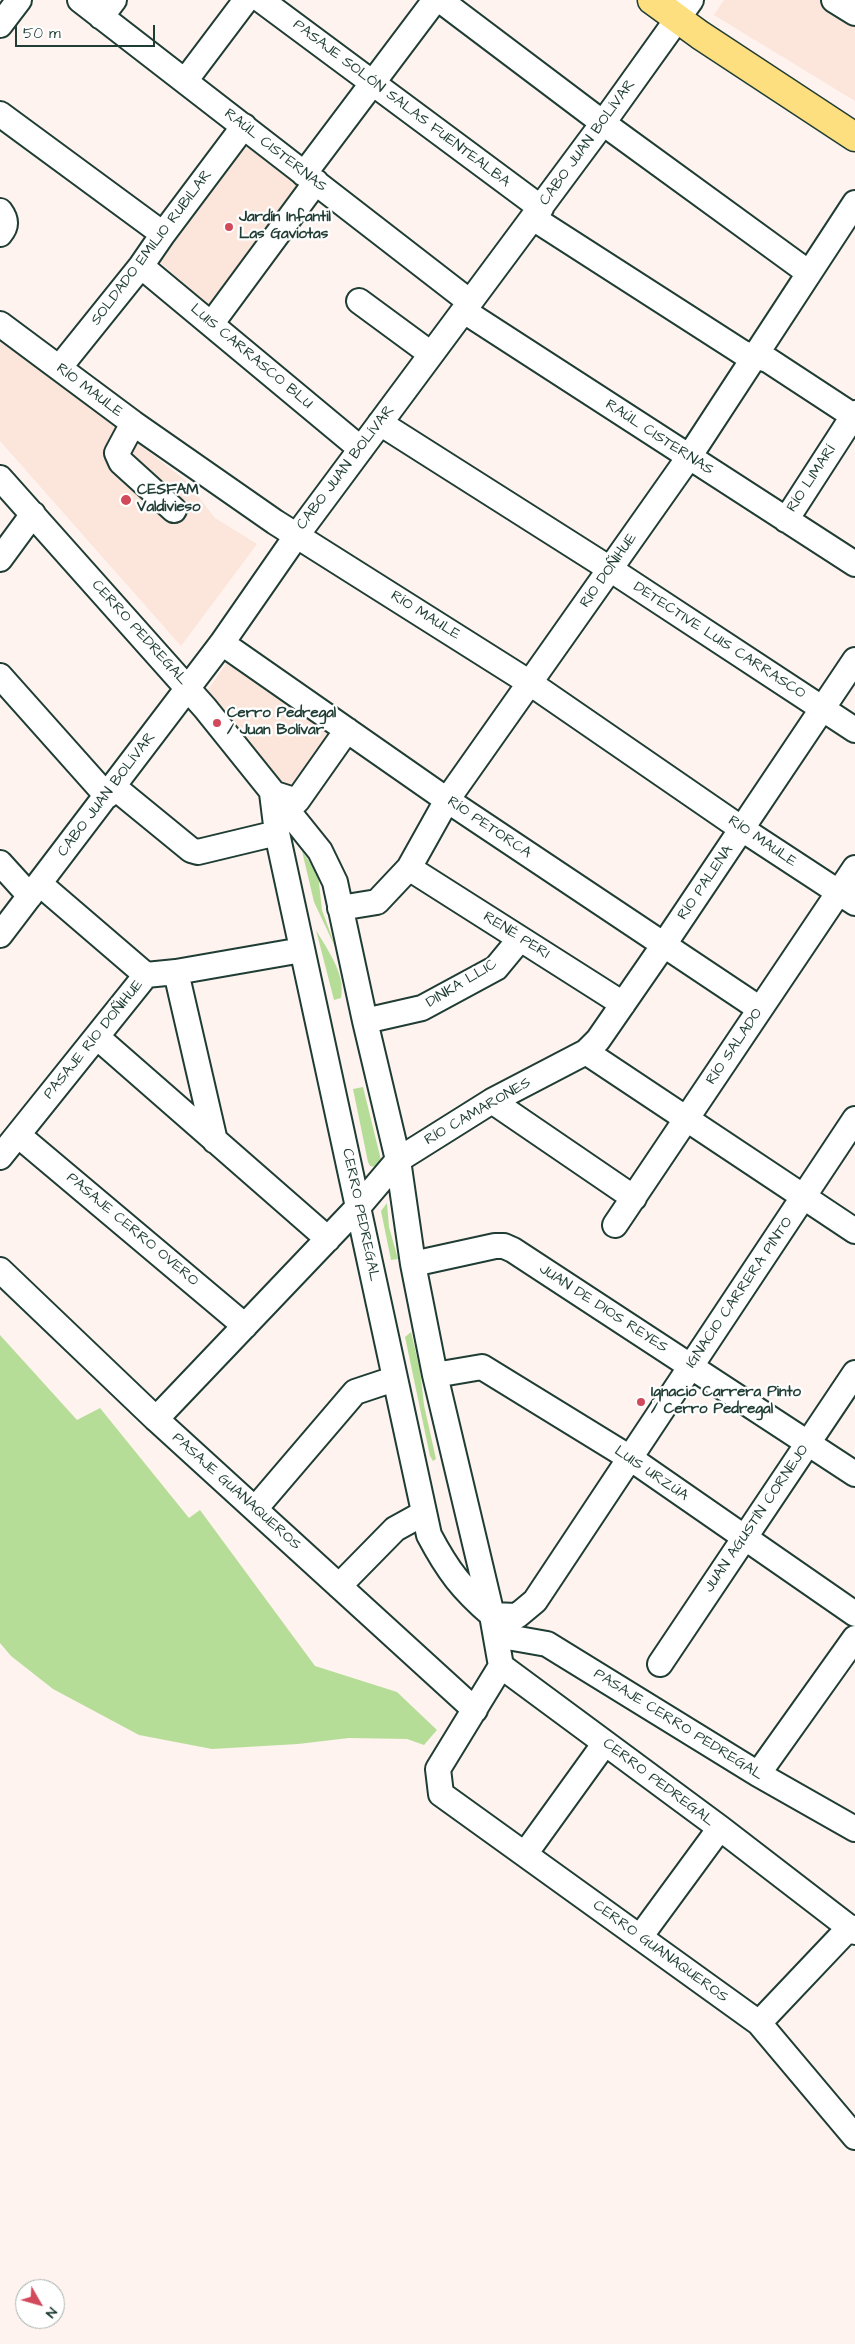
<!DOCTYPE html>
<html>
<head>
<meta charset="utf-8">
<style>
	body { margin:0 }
	#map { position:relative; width:855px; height:2344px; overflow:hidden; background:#fef3ee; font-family:"Architects Daughter",sans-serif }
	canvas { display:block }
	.north { position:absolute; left:15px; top:2279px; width:50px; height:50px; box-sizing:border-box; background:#fff; border:1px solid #a5b1ae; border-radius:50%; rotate:128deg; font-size:14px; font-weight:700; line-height:20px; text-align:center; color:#1f3d34 }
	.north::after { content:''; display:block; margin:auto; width:18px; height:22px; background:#d1495b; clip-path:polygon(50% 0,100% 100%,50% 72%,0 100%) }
	.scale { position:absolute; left:15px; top:25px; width:140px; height:22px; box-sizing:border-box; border:2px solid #1f3d34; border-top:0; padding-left:6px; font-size:15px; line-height:18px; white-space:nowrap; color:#1f3d34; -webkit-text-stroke:4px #fff; paint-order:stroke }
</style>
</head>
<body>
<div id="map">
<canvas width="855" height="2344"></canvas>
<div class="north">N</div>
<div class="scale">50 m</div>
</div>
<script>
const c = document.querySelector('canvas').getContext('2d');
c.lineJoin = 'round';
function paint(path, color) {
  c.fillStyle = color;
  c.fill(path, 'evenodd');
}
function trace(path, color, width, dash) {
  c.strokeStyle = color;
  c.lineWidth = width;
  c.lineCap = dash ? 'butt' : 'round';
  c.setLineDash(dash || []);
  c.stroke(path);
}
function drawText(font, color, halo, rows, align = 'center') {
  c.font = font + ' "Architects Daughter",sans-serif';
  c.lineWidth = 4.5;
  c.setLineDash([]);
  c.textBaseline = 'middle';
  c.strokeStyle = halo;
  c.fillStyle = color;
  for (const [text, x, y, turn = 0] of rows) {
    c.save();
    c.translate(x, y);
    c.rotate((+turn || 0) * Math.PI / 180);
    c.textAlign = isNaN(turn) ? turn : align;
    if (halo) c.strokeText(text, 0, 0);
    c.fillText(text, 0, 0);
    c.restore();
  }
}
paint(new Path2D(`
	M724,0H855V101L714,15Z
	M254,146L298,180L300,192L212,308L160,262L242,148Z
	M0,342L75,394L186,481L215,518L257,544L181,646L0,441Z
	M230,658L339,732L295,795L281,792L208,690Z`), '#fce5da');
paint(new Path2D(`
	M302,851L318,874L322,910L337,951L314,902Z
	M316,930C328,951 346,974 341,998L334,1000Z
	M363,1087L381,1160L376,1167L370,1166L368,1162L353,1089Z
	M387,1203L389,1227L398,1259L391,1260L381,1211Z
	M411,1332L420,1370L424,1405L436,1459L433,1461L430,1456L405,1337Z
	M0,1335L77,1420L100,1408L189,1518L200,1510L315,1666L397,1692L437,1730L424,1745L407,1739L349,1738L298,1744L212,1749L139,1735L53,1689L11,1656L0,1643Z`), '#b6dd98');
const minor = new Path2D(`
	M80,0L470,302
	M261,0L541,208
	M440,0L603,123L809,273
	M834,0L855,13
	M101,17L114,0
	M0,25L19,0
	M185,81L246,0
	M0,114L163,234
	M304,174L435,0
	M0,211C6,219 7,226 0,234
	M533,218L743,353L768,360L855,417
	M141,266L361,449
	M359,301L431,354
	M464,311L855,564
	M212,323L316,182
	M0,324L133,423L275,522L530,683L742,829L855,903
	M59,368L141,266L163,234L244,126
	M133,423L117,453L121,462L174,510
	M380,423L610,569L855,730
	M0,478L205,708L320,851L335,882L365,1021L398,1160L413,1264L435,1375L492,1615L501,1666L720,1828L855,1932
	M786,520L855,413
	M0,559L33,514
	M222,643L447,800L760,1009
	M0,676L107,796
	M114,787L191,850L198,852L277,833
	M272,793L277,833L429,1535C448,1571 462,1589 492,1615
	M272,793L297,801L347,730
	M0,863L30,896
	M409,868L623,1004
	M40,884L146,975
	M340,908L377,902L409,868L447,800L689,457L855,203
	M0,935L222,643L297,535L603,123L691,0
	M176,972L215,1141
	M365,1021L422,1008L496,968L520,939
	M97,1037L328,1239
	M586,1052L855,1231
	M492,1101L634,1198
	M18,1135L245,1326
	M0,1157L146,975L176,972L302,950
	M615,1225L855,868
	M413,1264L495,1246H504L513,1250L855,1474
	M0,1270L156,1419L475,1710
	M435,1375L482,1367L630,1458L855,1614
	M156,1419L359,1206L398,1160L492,1101L586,1052L598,1040L663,946L855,660
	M255,1509L355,1392L394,1379
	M339,1586L395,1529L424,1513
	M492,1615L517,1616L535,1601L855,1119
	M496,1635L547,1644L758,1774L855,1829
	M660,1664L855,1373
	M501,1666L438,1769L441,1794L759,2023L855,2137
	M758,1774L855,1638
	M525,1854L605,1743
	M640,1937L720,1828
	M759,2023L850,1927`);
const major = new Path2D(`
	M652,0L700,35L855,137`);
trace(minor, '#1f3d34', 28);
trace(major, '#1f3d34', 31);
trace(minor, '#fff', 24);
trace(major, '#fedf80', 28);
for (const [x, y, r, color] of [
	[229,227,5,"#d1495b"],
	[126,500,6,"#d1495b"],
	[217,723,5,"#d1495b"],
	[641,1402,5,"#d1495b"]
]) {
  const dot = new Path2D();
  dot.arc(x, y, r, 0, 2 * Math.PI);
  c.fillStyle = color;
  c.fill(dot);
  trace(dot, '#fff', 2);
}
drawText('15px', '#1f3d34', '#fff', [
	["PASAJE SOLÓN SALAS FUENTEALBA",401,104,37],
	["CABO JUAN BOLÍVAR",588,143,-54],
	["RAÚL CISTERNAS",275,151,38],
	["SOLDADO EMILIO RUBILAR",152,248,-53],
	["LUIS CARRASCO BLU",251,357,40],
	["RÍO MAULE",89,391,37],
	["RAÚL CISTERNAS",659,438,33],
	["CABO JUAN BOLÍVAR",346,468,-53],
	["RÍO LIMARÍ",812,479,-57],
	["RÍO DOÑIHUE",609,571,-55],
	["RÍO MAULE",425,616,32],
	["CERRO PEDREGAL",139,633,48],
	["DETECTIVE LUIS CARRASCO",719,641,33],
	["CABO JUAN BOLÍVAR",107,795,-53],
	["RÍO PETORCA",489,828,34],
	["RÍO MAULE",762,842,34],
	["RÍO PALENA",706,883,-56],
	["RENÉ PERI",516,936,32],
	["DINKA LLIC",462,984,-31],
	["PASAJE RÍO DOÑIHUE",94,1040,-51],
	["RÍO SALADO",735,1047,-56],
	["RÍO CAMARONES",478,1112,-30],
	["CERRO PEDREGAL",360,1215,78],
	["PASAJE CERRO OVERO",132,1230,40],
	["IGNACIO CARRERA PINTO",740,1293,-56],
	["JUAN DE DIOS REYES",603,1309,33],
	["LUIS URZÚA",651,1474,34],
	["PASAJE GUANAQUEROS",236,1492,42],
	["JUAN AGUSTÍN CORNEJO",757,1519,-56],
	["PASAJE CERRO PEDREGAL",678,1725,32],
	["CERRO PEDREGAL",658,1783,37],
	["CERRO GUANAQUEROS",660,1952,36]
]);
drawText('bold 15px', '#1f3d34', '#fff', [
	["Jardín Infantil",239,218],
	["Las Gaviotas",239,235],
	["CESFAM",137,491],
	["Valdivieso",137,508],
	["Cerro Pedregal",227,714],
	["/ Juan Bolívar",227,731],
	["Ignacio Carrera Pinto",651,1393],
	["/ Cerro Pedregal",651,1410]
], 'left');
</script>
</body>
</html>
